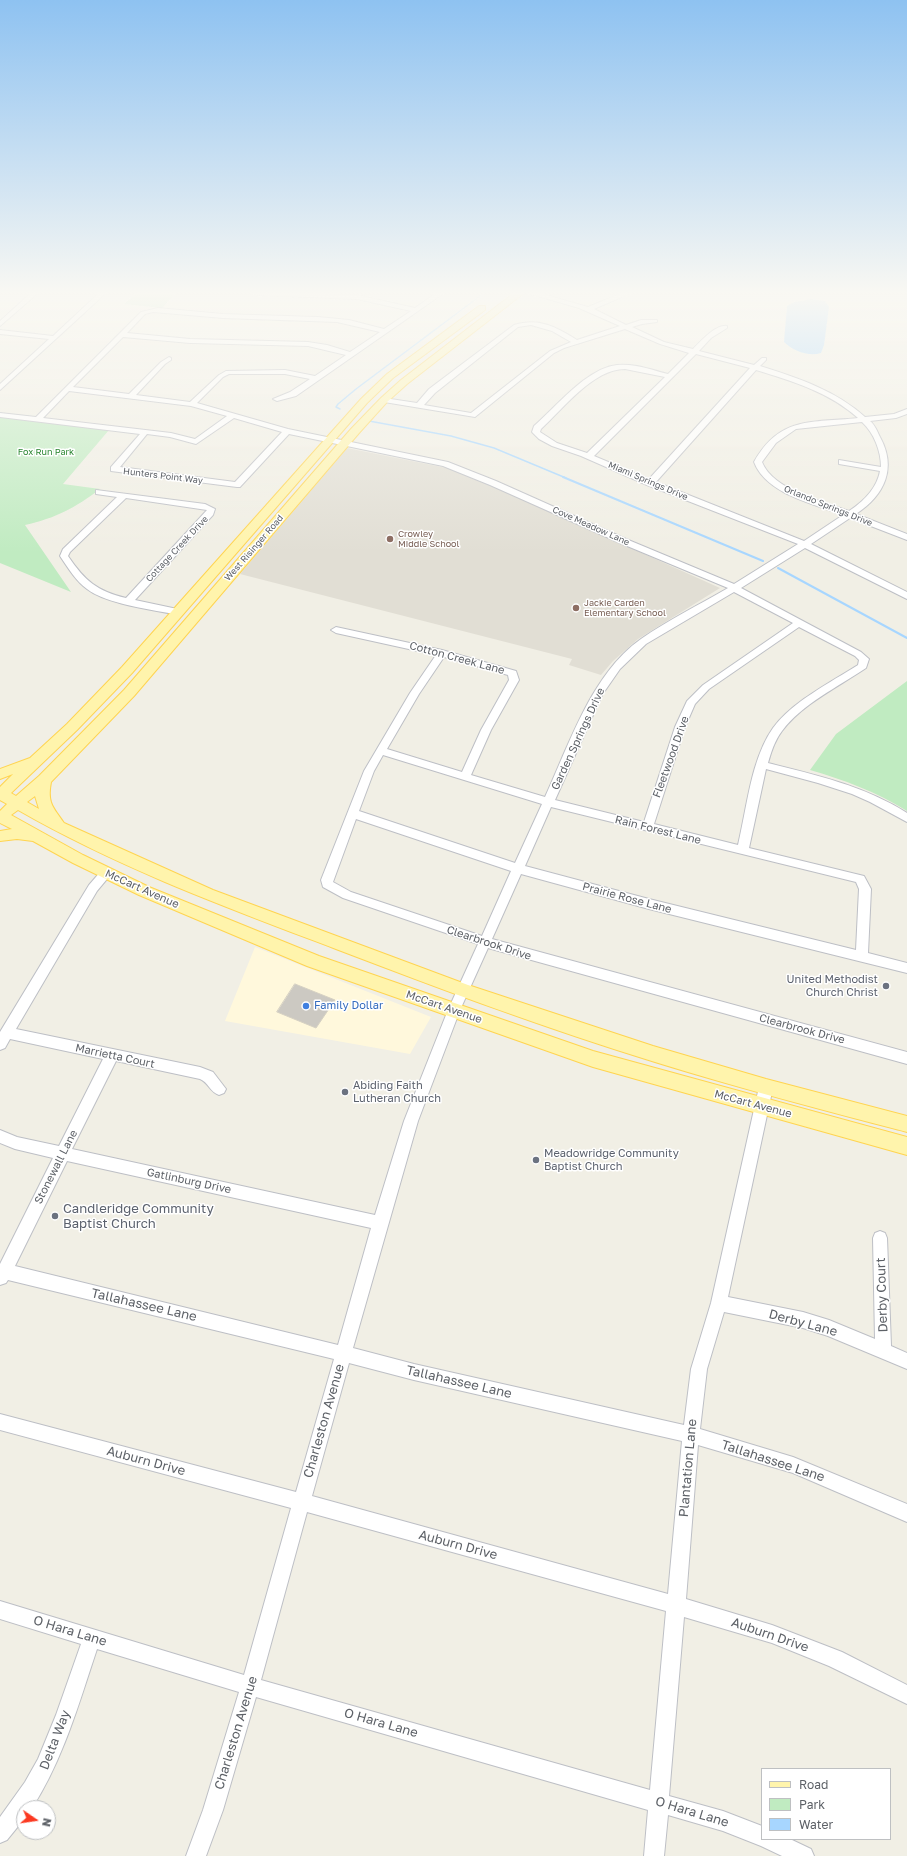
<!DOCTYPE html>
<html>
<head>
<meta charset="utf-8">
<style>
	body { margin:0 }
	#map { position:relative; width:907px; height:1856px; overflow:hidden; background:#f1efe5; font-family:"Golos Text",sans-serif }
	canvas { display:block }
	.legend { position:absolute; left:761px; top:1768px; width:130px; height:72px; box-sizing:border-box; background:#fff; border:1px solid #bec0c2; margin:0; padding:5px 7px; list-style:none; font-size:12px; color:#5d6167 }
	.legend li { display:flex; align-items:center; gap:8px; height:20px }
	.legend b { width:20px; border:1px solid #bec0c2 }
	.north { position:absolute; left:16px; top:1800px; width:40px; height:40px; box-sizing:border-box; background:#fff; border:1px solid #bec0c2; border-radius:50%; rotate:103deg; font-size:11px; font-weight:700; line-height:16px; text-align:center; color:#5d6167 }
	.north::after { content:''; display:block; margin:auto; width:14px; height:18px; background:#fb3921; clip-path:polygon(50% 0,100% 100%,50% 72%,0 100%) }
</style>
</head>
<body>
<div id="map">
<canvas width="907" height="1856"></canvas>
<ul class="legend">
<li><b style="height:5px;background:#fff4ac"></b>Road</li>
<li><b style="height:11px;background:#c0ebc1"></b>Park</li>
<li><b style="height:11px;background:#a7d6ff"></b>Water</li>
</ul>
<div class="north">N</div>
</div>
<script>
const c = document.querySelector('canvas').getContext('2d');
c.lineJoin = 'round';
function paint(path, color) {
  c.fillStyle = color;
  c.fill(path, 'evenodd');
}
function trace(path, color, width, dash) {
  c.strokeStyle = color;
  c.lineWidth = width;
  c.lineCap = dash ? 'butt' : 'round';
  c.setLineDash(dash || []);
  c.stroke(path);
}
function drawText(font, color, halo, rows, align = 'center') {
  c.font = font + ' "Golos Text",sans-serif';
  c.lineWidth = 3;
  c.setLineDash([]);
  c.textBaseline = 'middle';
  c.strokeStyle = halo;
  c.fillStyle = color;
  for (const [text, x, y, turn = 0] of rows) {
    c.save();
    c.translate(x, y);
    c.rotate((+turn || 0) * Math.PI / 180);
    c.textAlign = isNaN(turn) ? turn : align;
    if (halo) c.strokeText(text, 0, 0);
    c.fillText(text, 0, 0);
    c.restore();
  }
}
paint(new Path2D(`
	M255,947L431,1017L410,1054L225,1021Z`), '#fff8dc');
paint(new Path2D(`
	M347,448L447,468L484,482L720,588L638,639L613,661L601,675L569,665L572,659L240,574Z`), '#e1ded4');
paint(new Path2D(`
	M136,293H176L162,308L124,304Z
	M0,417L109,430L63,484L100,489C75,508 56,518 25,525L71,592L0,563Z
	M907,681V811C877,792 844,780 810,770L836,734Z`), '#c0ebc1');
paint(new Path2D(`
	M813,299L825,301L829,307L824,345L821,353C809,357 793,351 784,342L787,306L794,302Z`), '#a7d6ff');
trace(new Path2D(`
	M340,409L336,407L338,404L356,389L484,293
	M369,421L451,436L494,448L566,478`), '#a7d6ff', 1.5);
trace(new Path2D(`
	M563,477L763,561
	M778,568L907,638`), '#a7d6ff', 2);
const building = new Path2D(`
	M295,984L335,1000L316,1028L277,1012Z`);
paint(building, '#ccc9c2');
trace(building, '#d6d1c3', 1);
const minor = new Path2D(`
	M31,293H38L0,326V321Z
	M99,293H106L0,390V384L49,339L0,334V330L53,336Z
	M253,293L357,295L415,308L436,293H444L296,396L277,401L273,399L290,392L310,379L285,374H229L223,377L197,403L288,429L448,462L496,481L626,539L734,584L798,544L647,485L581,456L552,446L539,439L532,432L534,426C556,407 587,368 617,365C634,363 652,370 668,374L689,353L660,344L625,329L564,348L554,353L475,417L384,402L380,400L384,398L417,403L429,389L514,325C538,317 557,327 577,340L620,326L579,308L527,293H539L588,307L622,293H631L594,309L626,325L641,320H657V322L642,324L632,327L664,342L693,349C700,342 716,324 727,326V328L711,338L699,351L754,365L762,358H766V360L760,366C798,378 835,390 865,417L894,414L907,409V414L896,418L870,421C875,425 877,431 880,437C897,468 885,495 856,514L907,534V540L850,518L811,544L907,592V599L805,548L741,588L861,652L869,659L866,668C838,687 802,704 782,731C775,740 771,752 768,763C816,775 865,786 907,813V822L870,802L852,794L818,783L766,769L749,848L864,876L871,889L868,953L907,963V973L649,909L521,874L492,939L907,1052V1064L488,948L460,1010L418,1121L353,1348L414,1364L684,1425L691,1369L711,1303L759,1087L761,1083L766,1081L771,1083L773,1087L728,1297L803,1312L829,1320L875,1339L873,1238L875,1233L880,1231L885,1233L887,1238L891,1346L907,1353V1369L828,1336L803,1328L724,1312L707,1369L700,1429L793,1457L907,1504V1522L793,1473L698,1445L686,1599L772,1625L842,1652L907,1685V1704L829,1666L772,1643L684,1617L669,1796L723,1811L762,1826V1839H790L811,1849L814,1856H782L761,1846L723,1831L668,1815L664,1856H644L648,1810L256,1697L223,1810L206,1856H186L203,1810L239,1692L97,1649C79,1703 63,1760 32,1808H24V1819L7,1840L0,1843V1817L25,1782L38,1759L56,1715L81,1644L0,1619V1601L244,1675L291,1508L0,1430V1414L296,1492L334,1359L8,1280L6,1283L0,1285V1264L53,1158L15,1149L0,1143V1130L17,1137L59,1146L103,1059L10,1039L5,1048L0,1050V1032L89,885L102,870H110L112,873L97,891L16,1029L200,1067L213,1072L226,1089L224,1093L219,1095C210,1092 208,1082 200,1079L116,1061L72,1149L375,1215L404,1121L448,1010L478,944L343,898L323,887L321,880L364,771L410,693L436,655L336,633L331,630L336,627L442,650L516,671L519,680L491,730L471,775L545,797C569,745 592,673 641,639C668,620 699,605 728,588L620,543L490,485L443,466L289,434L240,487H237L111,471V467L140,434L0,417V413L36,417L141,312L158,308L223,314L318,317L349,320L384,329L411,311L357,299L256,295ZM153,312L223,318L337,322L380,332L350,352L327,345L308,342L190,339L127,333L145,314ZM531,325L552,331L571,342L550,351L471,413L424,405L435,393L518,327ZM123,337L190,343L308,346L346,355L315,376L285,370L226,371L219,375L190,402L136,395L165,364L171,360V358L169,357L161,362L129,394L73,387ZM696,354L750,368L649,479L594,456ZM625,369L665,377L587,453L557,443L540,432L541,429C563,409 593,369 625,369ZM756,370C792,381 829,392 858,418C811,423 780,416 754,462C766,494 814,504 843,515L804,541L656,482ZM69,391L191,406L227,416L195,439L171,433L43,418ZM234,418L282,432L235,482L120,467L147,434L170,437L196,444ZM862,422C874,433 881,451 881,467L839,460V464L880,471C877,488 863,502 849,511C822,501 773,490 762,462L776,443L796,429ZM734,592L793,623L703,685L687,701L675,727L644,822L555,800L602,695L620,669L646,644ZM799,627L855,656L859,660L858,665C831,682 792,702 773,728C751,759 747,808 738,845L654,824L685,727L695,704L709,689ZM444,657L508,675L509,680L481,730L462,772L387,749L419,694ZM383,755L542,804L515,863L359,811L374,771ZM551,807L856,882L859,889L856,950L649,899L525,866ZM356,819L511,871L482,936L351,892L333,882ZM67,1161L371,1228L338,1345L15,1266ZM349,1363L414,1380L682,1441L668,1594L312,1496ZM307,1512L666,1611L650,1790L261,1680Z
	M96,490L205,504L215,509L213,515L135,600L182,610L184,612L182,614L179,615C154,610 106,604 87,589C76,581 68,568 60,556L63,549L117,497L96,494ZM126,498L207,510L126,598C97,591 85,581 68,556L70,552Z`);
const major = new Path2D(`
	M514,293H524L407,384L387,402L359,433L134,696L51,782C47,803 53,807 64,823L213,890L468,985L653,1046L766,1079L907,1116V1132C823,1110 738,1088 655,1062C547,1029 441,989 336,949C228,908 119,868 18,810L11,815L83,855L149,887L319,956L593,1051L907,1137V1155L593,1067L307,966L139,895L73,863L33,841L17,839L0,841V831L12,829L0,823V811L7,804L0,800V787L13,774L0,779V769L30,758L67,724L122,667L361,399L387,374L479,306H485V310L393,378L367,403L132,673L77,730L11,793L16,796L39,776L124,690L351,429L381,398L401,380ZM35,796L39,809L27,802Z`);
trace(minor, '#bdbfc5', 2);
trace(major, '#ffd450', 2);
paint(minor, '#fff');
paint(major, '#fff4ac');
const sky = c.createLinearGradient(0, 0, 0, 553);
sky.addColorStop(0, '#8ec2f1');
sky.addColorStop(0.53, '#f9f8f3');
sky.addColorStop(1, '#f9f8f300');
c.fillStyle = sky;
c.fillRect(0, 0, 907, 553);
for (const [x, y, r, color] of [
	[390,539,4,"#8d6e63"],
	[576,608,4,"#8d6e63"],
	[886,986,4,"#6b7280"],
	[306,1006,4,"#3f7fe0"],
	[345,1092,4,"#6b7280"],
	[536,1160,4,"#6b7280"],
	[55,1216,4,"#6b7280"]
]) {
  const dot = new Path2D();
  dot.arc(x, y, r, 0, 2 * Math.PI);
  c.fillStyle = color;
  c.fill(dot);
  trace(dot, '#fff', 1.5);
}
drawText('9px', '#2c8733', '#fff', [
	["Fox Run Park",46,452]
]);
drawText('9px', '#5d6167', '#fff', [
	["Hunters Point Way",163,476,7],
	["Miami Springs Drive",648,481,23],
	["Orlando Springs Drive",828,506,22],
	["Cove Meadow Lane",591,526,24],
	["West Risinger Road",254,548,-49],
	["Cottage Creek Drive",177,549,-47]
]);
drawText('9px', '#785e54', '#fff', [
	["Crowley",398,534],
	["Middle School",398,544],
	["Jackie Carden",584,603],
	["Elementary School",584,613]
], 'left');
drawText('11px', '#5d6167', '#fff', [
	["Cotton Creek Lane",457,658,15],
	["Garden Springs Drive",578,739,-65],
	["Fleetwood Drive",671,757,-70],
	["Rain Forest Lane",658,830,14],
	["McCart Avenue",142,889,24],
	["Prairie Rose Lane",627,898,15],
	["Clearbrook Drive",489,943,18],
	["McCart Avenue",444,1007,19],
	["Clearbrook Drive",802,1029,15],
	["Marrietta Court",115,1056,12],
	["McCart Avenue",753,1104,15],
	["Stonewall Lane",56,1167,-63],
	["Gatlinburg Drive",189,1181,12]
]);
drawText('11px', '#5b616d', '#fff', [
	["United Methodist",878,980,"right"],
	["Church Christ",878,993,"right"],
	["Abiding Faith",353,1086],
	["Lutheran Church",353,1099],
	["Meadowridge Community",544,1154],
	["Baptist Church",544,1167]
], 'left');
drawText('11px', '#366cbe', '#fff', [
	["Family Dollar",314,1006]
], 'left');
drawText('13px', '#5b616d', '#fff', [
	["Candleridge Community",63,1209],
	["Baptist Church",63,1224]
], 'left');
drawText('13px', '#5d6167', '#fff', [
	["Derby Court",882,1295,-92],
	["Tallahassee Lane",144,1305,13],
	["Derby Lane",803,1323,15],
	["Tallahassee Lane",459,1382,13],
	["Charleston Avenue",324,1421,-74],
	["Auburn Drive",146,1461,15],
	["Tallahassee Lane",773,1461,18],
	["Plantation Lane",688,1468,-85],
	["Auburn Drive",458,1545,15],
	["O Hara Lane",70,1631,17],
	["Auburn Drive",770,1635,19],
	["O Hara Lane",381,1723,16],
	["Charleston Avenue",236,1733,-73],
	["Delta Way",55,1740,-69],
	["O Hara Lane",692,1812,17]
]);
</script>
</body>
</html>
